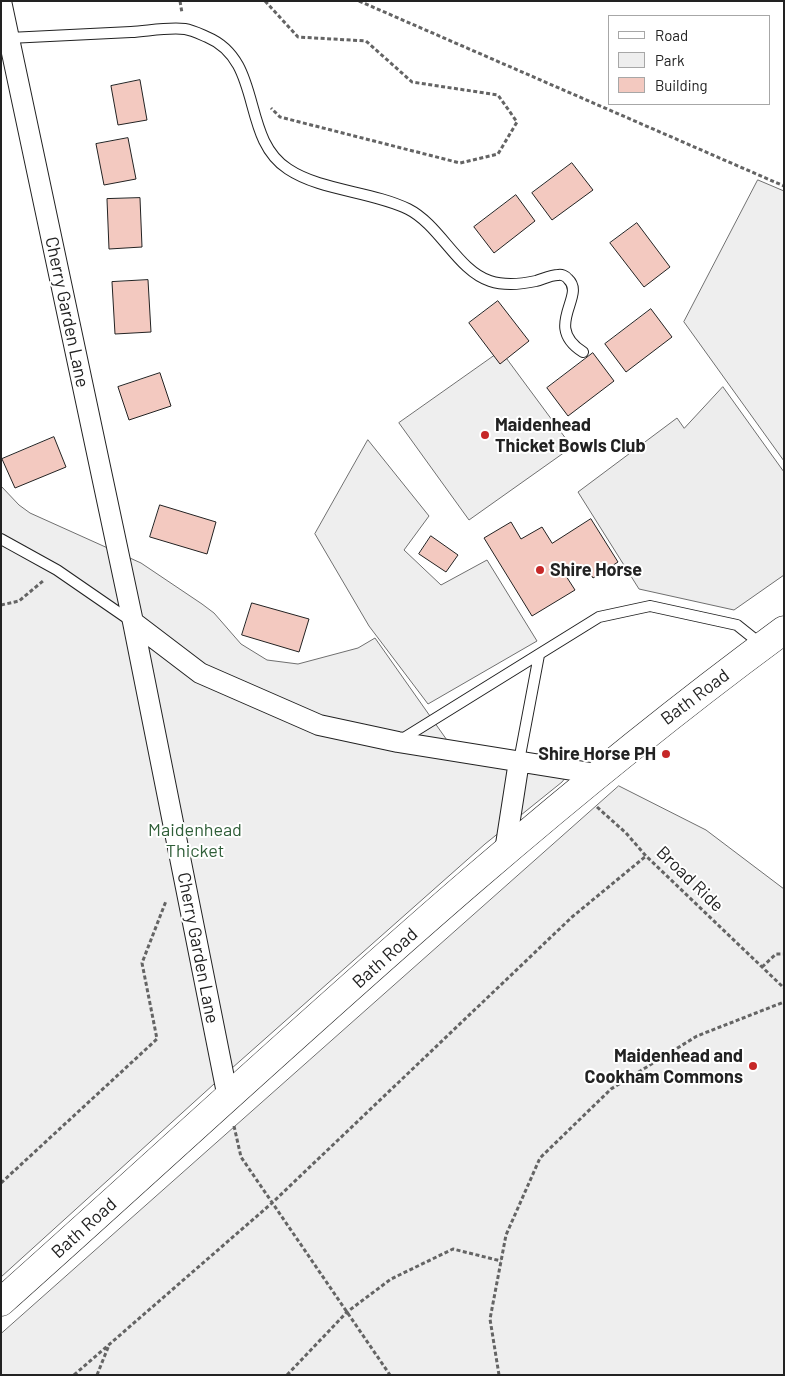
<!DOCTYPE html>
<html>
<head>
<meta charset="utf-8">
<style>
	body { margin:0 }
	#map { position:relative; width:785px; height:1376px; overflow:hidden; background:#fff; font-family:Barlow,sans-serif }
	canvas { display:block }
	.frame { position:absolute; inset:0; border:2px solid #222; pointer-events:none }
	.legend { position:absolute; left:608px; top:15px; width:162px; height:90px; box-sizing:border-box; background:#fff; border:1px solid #a7a7a7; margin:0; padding:6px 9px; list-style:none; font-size:15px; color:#222 }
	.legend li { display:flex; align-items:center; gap:10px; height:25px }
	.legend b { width:25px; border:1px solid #a7a7a7 }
</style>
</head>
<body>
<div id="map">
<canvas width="785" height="1376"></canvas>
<div class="frame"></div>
<ul class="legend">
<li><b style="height:6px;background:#fff"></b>Road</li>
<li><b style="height:14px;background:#eee"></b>Park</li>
<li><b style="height:14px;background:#f3c9c0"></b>Building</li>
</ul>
</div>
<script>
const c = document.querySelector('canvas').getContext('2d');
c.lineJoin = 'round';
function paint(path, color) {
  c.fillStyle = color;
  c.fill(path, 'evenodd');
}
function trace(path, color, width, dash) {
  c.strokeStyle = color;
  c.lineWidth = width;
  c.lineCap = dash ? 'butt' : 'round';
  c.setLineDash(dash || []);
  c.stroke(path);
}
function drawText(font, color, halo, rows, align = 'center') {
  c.font = font + ' Barlow,sans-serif';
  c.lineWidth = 4;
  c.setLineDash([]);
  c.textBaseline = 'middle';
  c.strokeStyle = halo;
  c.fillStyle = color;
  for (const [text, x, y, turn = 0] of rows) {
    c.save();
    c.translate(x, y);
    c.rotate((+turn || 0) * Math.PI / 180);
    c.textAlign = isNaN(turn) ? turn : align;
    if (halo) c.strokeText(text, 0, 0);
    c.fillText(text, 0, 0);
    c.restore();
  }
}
const green = new Path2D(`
	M758,180L784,191V461L684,322Z
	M501,351L572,447L469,520L399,423Z
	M368,440L429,516L404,550L441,585L487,560L537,641L428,704L369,626L315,534Z
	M1,486L19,505L30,513L141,563L202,604L214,613L241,644L267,660L298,664L358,648L375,638L449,743L576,764L562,782L485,844L214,1084L1,1277Z
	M619,786L706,830L784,889V1375H1V1334Z`);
paint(green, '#eee');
trace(green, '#6f6f6f', 1);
const parking = new Path2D(`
	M723,387L784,472V575L734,610L639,589L578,492L677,418L684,428Z`);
paint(parking, '#ededed');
trace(parking, '#6f6f6f', 1);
const building = new Path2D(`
	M140,80L147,120L118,125L111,86Z
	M128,138L136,179L104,185L96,144Z
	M572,163L593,190L552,220L532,193Z
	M516,195L535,221L494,253L474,227Z
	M140,198L142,247L109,249L107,199Z
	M637,223L670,267L644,287L610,243Z
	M148,280L151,332L115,334L112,282Z
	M498,301L529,341L500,364L469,323Z
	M651,309L672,337L626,372L605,344Z
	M593,353L614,381L568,416L547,388Z
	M160,373L171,406L129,420L118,387Z
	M54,437L66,467L15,488L2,459Z
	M160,505L216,522L207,554L150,537Z
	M591,519L618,562L593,578L585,565L566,576L575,590L532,616L484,538L511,522L521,539L542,527L552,543Z
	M431,536L458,555L446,572L419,554Z
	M252,603L309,619L299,652L242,635Z`);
paint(building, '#f3c9c0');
trace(building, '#222', 1);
const lane = new Path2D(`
	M9,38C50,36 90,34 131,32C148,31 168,27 185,29C192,30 200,34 207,37C264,61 240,138 288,169C321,191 371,191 408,209C440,225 458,271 490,281C505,286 522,284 536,281C543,279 551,275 558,275C561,274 566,276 568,279C587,296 542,326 583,352
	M1,539L57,570L131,621
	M399,741L599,617L650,606L737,625L762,645
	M519,761L539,655`);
const street = new Path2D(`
	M1,1L133,622L228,1098
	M133,622L200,673L319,725L398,742L597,774
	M505,851L519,761`);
const primary = new Path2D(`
	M1,1302C258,1073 506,834 784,630`);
trace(lane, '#222', 12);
trace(street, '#222', 22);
trace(primary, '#222', 29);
trace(new Path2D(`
	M180,1L182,13
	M265,1L298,37L366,41L412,82L498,95L517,122L498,154L460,163L280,117L271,108
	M359,1L784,186
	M1,605L19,601L43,581
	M597,807L626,833L646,856L784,988
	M762,967L776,954H784
	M234,1126L241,1157L390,1375
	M1,1183L157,1039L142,963L166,901
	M74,1375L272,1203L572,917L646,856
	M97,1375L109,1345
	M287,1375L347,1312L391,1279L453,1249L501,1261
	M499,1375L490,1319L506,1235L540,1158L611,1089L697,1036L784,1002`), '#646464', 3, [4, 2.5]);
trace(lane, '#fff', 10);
trace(street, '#fff', 20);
trace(primary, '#fff', 28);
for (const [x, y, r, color] of [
	[485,435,5,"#c62828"],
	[540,570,5,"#c62828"],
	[666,754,5,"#c62828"],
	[753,1066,5,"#c62828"]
]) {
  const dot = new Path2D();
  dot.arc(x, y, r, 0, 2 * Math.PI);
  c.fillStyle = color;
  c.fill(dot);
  trace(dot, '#fff', 2);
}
drawText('18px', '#222', '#fff', [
	["Cherry Garden Lane",67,312,78],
	["Bath Road",695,697,-37],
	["Broad Ride",690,879,44],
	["Cherry Garden Lane",198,948,79],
	["Bath Road",385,958,-42],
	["Bath Road",84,1228,-42]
]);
drawText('bold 18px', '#222', '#fff', [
	["Maidenhead",495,425],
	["Thicket Bowls Club",495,446],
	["Shire Horse",550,570],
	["Shire Horse PH",656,754,"right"],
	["Maidenhead and",743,1056,"right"],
	["Cookham Commons",743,1077,"right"]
], 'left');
drawText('18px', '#2f5e38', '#fff', [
	["Maidenhead",195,830],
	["Thicket",195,851]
]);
</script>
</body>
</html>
